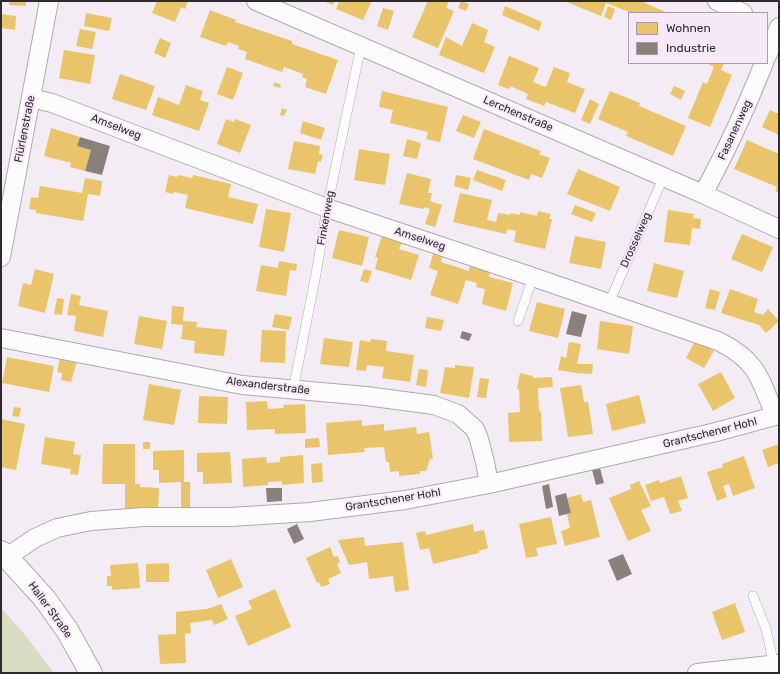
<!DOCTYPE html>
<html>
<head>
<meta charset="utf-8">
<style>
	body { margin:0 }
	#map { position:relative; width:780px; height:674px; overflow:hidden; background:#f4ecf4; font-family:Rubik,sans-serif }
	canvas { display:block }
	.frame { position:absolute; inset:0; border:2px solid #302a30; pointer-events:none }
	.legend { position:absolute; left:628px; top:12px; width:140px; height:52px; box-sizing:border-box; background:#f7e8f8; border:1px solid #a79ca8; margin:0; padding:5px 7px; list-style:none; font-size:12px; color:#302a30 }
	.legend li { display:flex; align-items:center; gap:8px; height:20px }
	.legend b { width:20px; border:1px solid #a79ca8 }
</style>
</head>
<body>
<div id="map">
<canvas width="780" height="674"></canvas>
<div class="frame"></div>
<ul class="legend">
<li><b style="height:11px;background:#e9c46a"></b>Wohnen</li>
<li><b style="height:11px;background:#8a817c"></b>Industrie</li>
</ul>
</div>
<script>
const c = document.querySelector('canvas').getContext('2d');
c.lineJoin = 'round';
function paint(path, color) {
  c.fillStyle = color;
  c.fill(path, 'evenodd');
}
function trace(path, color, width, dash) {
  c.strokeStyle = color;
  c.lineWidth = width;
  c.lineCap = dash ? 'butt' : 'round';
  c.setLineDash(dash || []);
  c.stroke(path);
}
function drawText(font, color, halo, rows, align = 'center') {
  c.font = font + ' Rubik,sans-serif';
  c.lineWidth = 4;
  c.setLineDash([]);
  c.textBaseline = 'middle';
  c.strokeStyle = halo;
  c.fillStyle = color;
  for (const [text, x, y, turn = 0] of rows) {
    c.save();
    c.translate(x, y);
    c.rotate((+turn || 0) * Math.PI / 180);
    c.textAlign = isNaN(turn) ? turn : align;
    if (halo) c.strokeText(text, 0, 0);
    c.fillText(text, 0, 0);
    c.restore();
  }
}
paint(new Path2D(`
	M1,608L26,636L54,673H1Z`), '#d7dcc3');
paint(new Path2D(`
	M10,1H26V6L9,5Z
	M157,1H188L185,9L181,7L175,22L152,13Z
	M323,1H335L333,5Z
	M339,1H372L363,20L336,9Z
	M428,1H449L446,8L454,11L438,48L412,37Z
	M461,1L469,4L466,11L458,8Z
	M564,1H641L668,13H632L606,3L601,16Z
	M505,6L542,22L539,31L502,15Z
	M608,6L615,9L611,20L604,17Z
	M383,8L394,11L388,30L377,26Z
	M210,10L236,20L235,22L292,41V44L338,60L326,94L305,87L307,79L302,77L303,74L284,67L282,72L245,59L247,52L238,49L239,46L228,42L226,46L200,37Z
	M86,13L112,18L109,31L84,26Z
	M1,14L16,16L15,30L1,28Z
	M472,23L488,30L484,42L495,47L484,73L439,55L446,37L462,46Z
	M80,29L96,32L92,49L76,46Z
	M160,38L171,43L165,58L154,53Z
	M64,50L95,55L90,84L59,78Z
	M509,56L539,68L533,82L546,87L554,67L570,73L567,82L585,89L575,113L546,102L544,106L526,99L528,94L510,86L509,89L498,85Z
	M706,63H724L721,70L732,75L710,127L688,118L703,82L707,84L714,67Z
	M227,67L243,73L233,100L217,94Z
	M120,74L155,86L146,110L112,99Z
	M275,82L281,85L280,88L273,86Z
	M186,85L203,91L200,100L209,103L199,131L152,115L158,97L179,105Z
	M674,86L685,91L681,100L670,94Z
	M382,91L448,107L440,142L426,139L428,132L390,123L393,110L379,107Z
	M610,91L640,103L639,106L686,126L673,156L626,136L628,132L598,119Z
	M590,99L599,104L590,124L581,120Z
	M282,108L287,110L284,116L280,115Z
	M770,110L779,114V135L762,127Z
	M463,115L481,122L474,138L456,131Z
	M226,119L234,122L235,119L251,125L240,153L217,144Z
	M303,121L325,128L321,140L300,133Z
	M51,128L80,137L77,146L91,150L85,171L70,167L71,163L44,156Z
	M484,129L541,151L539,154L550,158L542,178L531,174L529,180L473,159Z
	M407,139L421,143L417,159L403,156Z
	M747,140L779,154V193L775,191L777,187L734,169Z
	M294,141L320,146L319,154L323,155L321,162L318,161L315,174L288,169Z
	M359,149L390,154L385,185L354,180Z
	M578,169L620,187L610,211L567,194Z
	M477,170L506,180L502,191L473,180Z
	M407,173L431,179L428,193H432L430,201L442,205L435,227L425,224L430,209L425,207L424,209L399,204Z
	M169,175L177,177L178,175L192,178L193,175L231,184L228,197L258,204L253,224L185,208L188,195L174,192L173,194L165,192Z
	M456,175L471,178L468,190L454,186Z
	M85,178L102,181L100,196L88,194L83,221L36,213V210L29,209L31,197L38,198L40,186L82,193Z
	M460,193L492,200L487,220L496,222L498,213L510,215L511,213L520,215V212L537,216L538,211L551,214L549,219H552L545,249L514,242L516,231L507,229L506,234L453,222Z
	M575,205L596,213L592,222L571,214Z
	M266,209L291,213L284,252L259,247Z
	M668,210L694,214L693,218L701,219L700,229L692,228L690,245L664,242Z
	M339,230L369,237L362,266L332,258Z
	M742,234L773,247L762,272L731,259Z
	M382,236L402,242L399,249L419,255L411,280L375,269L378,258L375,257Z
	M575,236L606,242L601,269L569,263Z
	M434,251L443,254L441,262L469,271L470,266L490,272L489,277L513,283L506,311L482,304L485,289L476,287L477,283L466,280L458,304L430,295L438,271L429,268Z
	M279,261L297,264L296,271L290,270L286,296L256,291L261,265L278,268Z
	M654,263L684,271L677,298L647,291Z
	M35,269L54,274L45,313L18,306L23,283L31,285Z
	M364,269L372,271L368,283L360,281Z
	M710,289L720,292L715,310L705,308Z
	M730,289L758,299L754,312L763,315L768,309L779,321L766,333L759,325L721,313Z
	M71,294L81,296L79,305L108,311L103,337L74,331L76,316L67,315Z
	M57,298L64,299L62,315L54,314Z
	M537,302L565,309L558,338L529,331Z
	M172,306L184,307L183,321L197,322L196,327L227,330L224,356L194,353L195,341L181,339L183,325L171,324Z
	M275,314L292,317L289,330L272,327Z
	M139,316L167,321L162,349L134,344Z
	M427,317L444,320L441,331L425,328Z
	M600,321L633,326L629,354L597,349Z
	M262,330L286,331L285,363L260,362Z
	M324,338L353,342L349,367L320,364Z
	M371,339L387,341L386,351L414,355L410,382L382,378L384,367L367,365L366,371L356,370L360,340L370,342Z
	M695,341L714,351L704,368L686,358Z
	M569,342L581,344L577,364H593L592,374L576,373L558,370L561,356L566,358Z
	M7,357L54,366L49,392L2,383Z
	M60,358L77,361L71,382L61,380L62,373L57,372Z
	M455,365L474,367L469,398L440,393L445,367L455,368Z
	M419,369L428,370L426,387L416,385Z
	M721,372L735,398L713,411L698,384Z
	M520,373L533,376V378L552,377L553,387L538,388L539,412L541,411L542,441L509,442L508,413L520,412L519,389H517Z
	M480,378L489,379L486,398L477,397Z
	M149,384L181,390L174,425L143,420Z
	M581,385L584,402H588L593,434L568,437L560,388Z
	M639,395L646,423L612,431L606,404Z
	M199,396L228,397L227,424L198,423Z
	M267,401L268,409L284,408L283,405L305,404L306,433L275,434V429L247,430L246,402Z
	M14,407L21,408L19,417L12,416Z
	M1,419L25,424L16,470L1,467Z
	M362,420V426L384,424V431L416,427L417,434L429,432L433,459H430L426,471H420V474L399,476V471L390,472L389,462H386L384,447L364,448L365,452L328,455L326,423Z
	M45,437L75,442L73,454L81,455L78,475L70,474L71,469L41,464Z
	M319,438L320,447L305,448V439Z
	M143,442H150V449H143Z
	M103,444H135V484H140V487L159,488L158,509L125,508V484H102Z
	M779,444V463L768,467L762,450Z
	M184,450V482H190V508H181V482L159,483V470H153V451Z
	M230,452L232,483L203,484V472H197V453Z
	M303,455L304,483L282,485V481L268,482V485L243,487L242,459L266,457L267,463L280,462V457Z
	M744,456L755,488L733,496L729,484L723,486L727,497L717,501L707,472L723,467L722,464Z
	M322,463L323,482L312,483L311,464Z
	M681,476L688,498L678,501L682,511L670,514L664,497L651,501L645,485L659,480L660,483Z
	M639,481L651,506L641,510L651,531L628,541L609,498L631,489L630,485Z
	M581,494L583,502L591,500L600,537L565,546L561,531L570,528L567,514L571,513L567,498Z
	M551,517L557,544L536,548L538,556L526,558L519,524Z
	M473,524L474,532L484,530L488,548L479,551V553L433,564L429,548L420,550L416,533L425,531L426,535Z
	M364,537L365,546L403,542L409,590L395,592L393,576L369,579L367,562L349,565L338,540Z
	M330,547L334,557L338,556L340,562L337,564L341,573L328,579L330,584L321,587L319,582L317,583L306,558Z
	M231,559L243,587L218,598L206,570Z
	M138,563L140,588L112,590V586H107V576H111L110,565Z
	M169,563V582H146V564Z
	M275,589L291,627L248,646L235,616L252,609L248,601Z
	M735,603L745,632L722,640L712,612Z
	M221,604L228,619L214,625L212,620L190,623L191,633L185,634L186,663L160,664L158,635L176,634V612L207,609Z`), '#e9c46a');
paint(new Path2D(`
	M80,137L110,146L102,175L85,171L91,150L77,146Z
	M572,311L587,315L581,337L566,334Z
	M462,331L472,334L469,341L460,338Z
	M600,468L604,483L596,485L592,470Z
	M549,484L553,507L546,509L542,486Z
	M266,488H282V501L267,502Z
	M566,493L571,513L559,516L555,496Z
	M297,524L304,539L294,544L287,529Z
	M623,554L632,574L617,581L608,560Z`), '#8a817c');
const service = new Path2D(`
	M609,303L663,178
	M518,321L533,277
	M293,390L316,274L327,208L361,46
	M753,596L766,629L774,665`);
const minor = new Path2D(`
	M256,1L703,194L779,229
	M717,1L743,13
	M767,56L779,27
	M31,98L52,103L327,208L533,277L718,341C757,360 760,378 775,416
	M703,194C726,152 746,108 764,63
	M1,257L49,1
	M1,338L242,385L366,396L434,405L458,414L475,429L479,439L485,462L489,484
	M7,557L35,538L57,528L91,521L144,517H230L310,512L405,500L489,484L716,432L779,415
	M697,673L779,664`);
const tertiary = new Path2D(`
	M1,552L7,557L44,598L67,630L91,673`);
trace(service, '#afa9af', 10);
trace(minor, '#afa9af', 20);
trace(tertiary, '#afa9af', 24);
trace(service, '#fdfcfd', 9);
trace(minor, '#fdfcfd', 18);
trace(tertiary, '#fdfcfd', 22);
drawText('11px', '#302a30', '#f7e8f8', [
	["Lerchenstraße",518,114,23],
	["Amselweg",116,127,21],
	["Flürlenstraße",25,129,-79],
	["Fasanenweg",735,130,-65],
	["Finkenweg",326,218,-80],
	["Amselweg",420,239,18],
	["Drosselweg",636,240,-66],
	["Alexanderstraße",268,386,7],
	["Grantschener Hohl",710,433,-14],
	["Grantschener Hohl",393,500,-9],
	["Haller Straße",50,610,54]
]);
</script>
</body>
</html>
